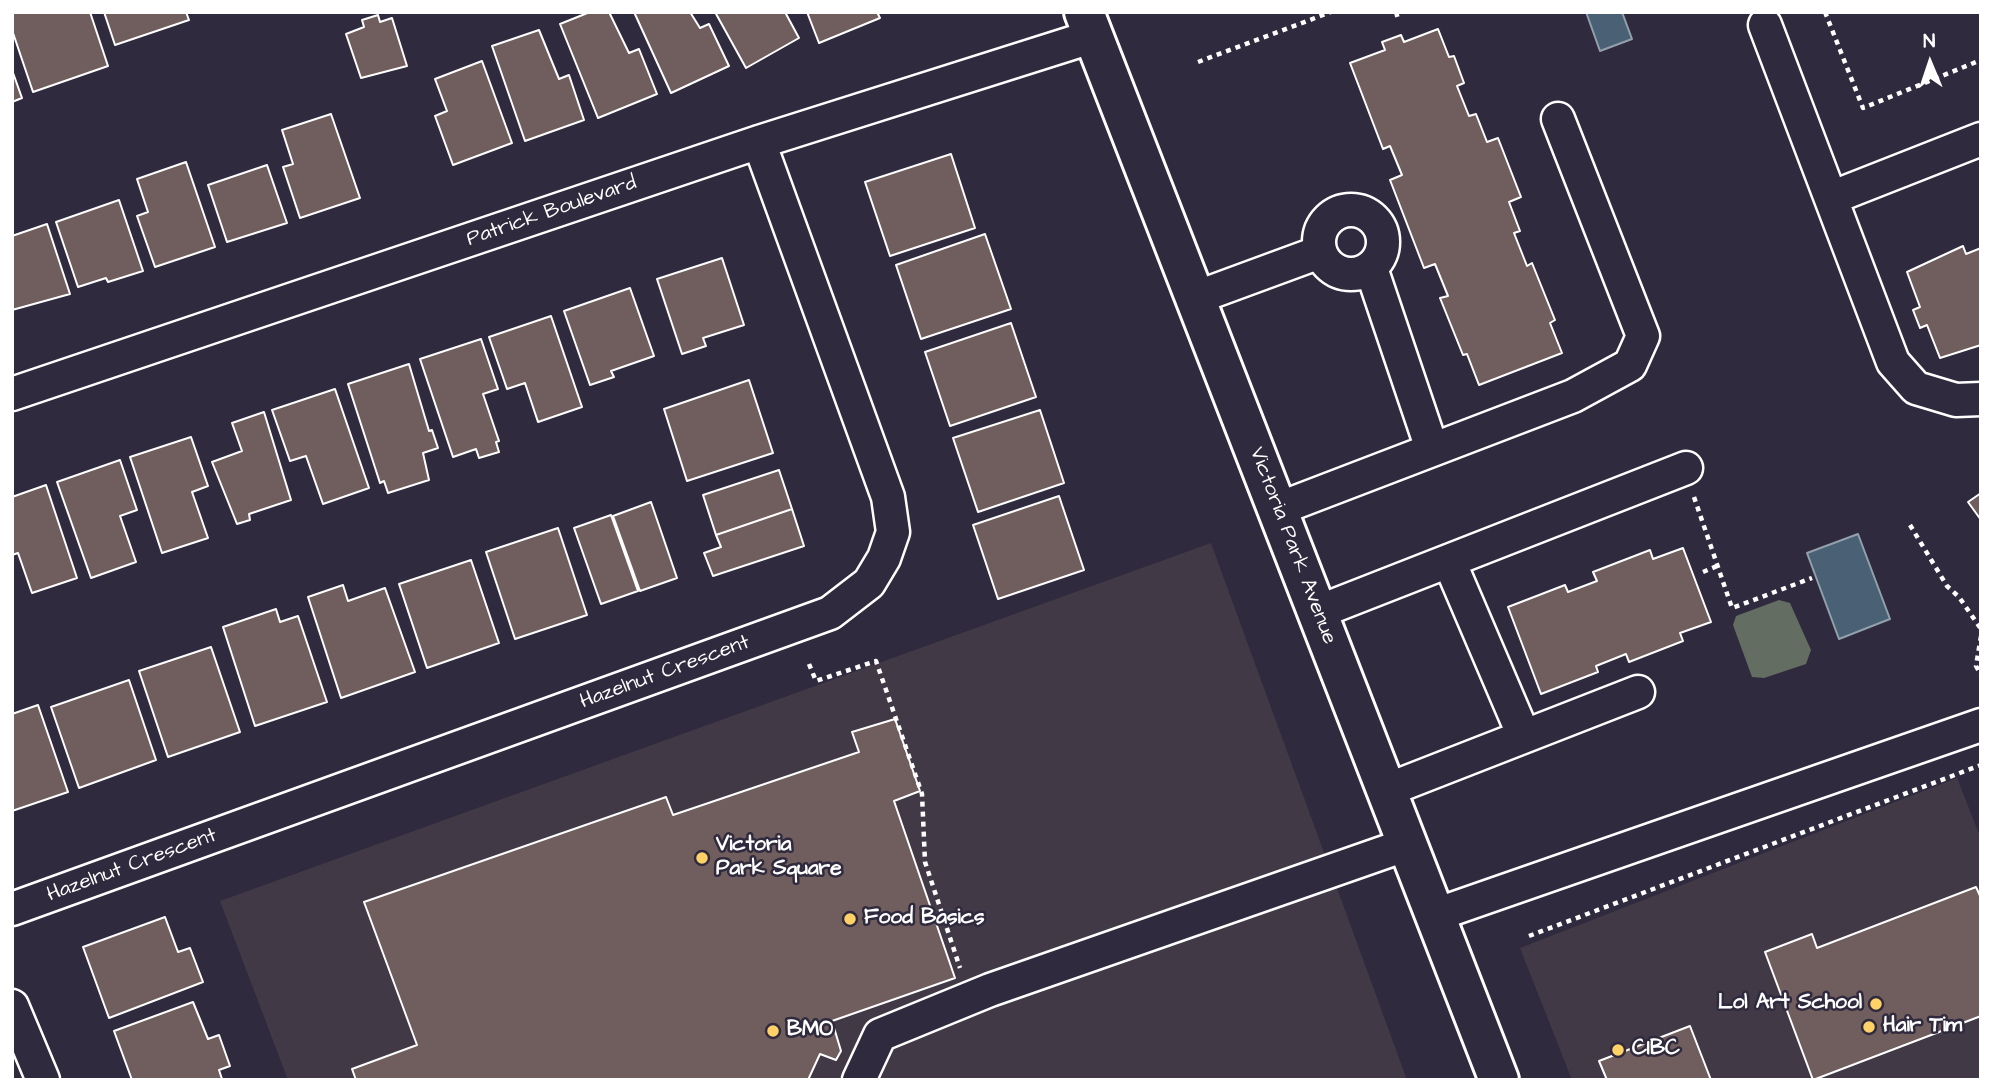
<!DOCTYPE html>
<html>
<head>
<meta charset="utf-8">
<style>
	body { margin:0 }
	#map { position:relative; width:1993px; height:1092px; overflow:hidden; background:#2f2a3d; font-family:"Architects Daughter",sans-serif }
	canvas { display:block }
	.frame { position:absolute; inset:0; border:14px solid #fff; pointer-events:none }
	.north { position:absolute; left:1895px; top:28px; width:70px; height:70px; -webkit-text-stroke:5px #2f2a3d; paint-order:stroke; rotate:358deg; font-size:19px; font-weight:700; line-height:28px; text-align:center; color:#fff }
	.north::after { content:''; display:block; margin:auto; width:24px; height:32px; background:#fff; clip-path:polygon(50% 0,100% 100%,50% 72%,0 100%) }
</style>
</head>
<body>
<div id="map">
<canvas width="1993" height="1092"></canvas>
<div class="frame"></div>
<div class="north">N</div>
</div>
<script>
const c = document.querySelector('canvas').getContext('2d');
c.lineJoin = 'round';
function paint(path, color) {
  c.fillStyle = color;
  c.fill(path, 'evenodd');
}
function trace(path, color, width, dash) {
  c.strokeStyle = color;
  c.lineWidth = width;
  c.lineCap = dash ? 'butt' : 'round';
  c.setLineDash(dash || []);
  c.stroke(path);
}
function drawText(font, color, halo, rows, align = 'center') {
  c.font = font + ' "Architects Daughter",sans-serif';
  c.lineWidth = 5;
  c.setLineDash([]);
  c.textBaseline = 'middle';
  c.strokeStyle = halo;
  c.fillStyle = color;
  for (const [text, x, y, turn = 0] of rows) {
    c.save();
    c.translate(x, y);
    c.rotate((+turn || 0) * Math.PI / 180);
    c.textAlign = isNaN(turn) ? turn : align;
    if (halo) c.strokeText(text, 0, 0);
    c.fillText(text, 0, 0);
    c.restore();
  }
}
paint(new Path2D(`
	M1211,543L1407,1080H288L220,901Z
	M1957,778L1981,839V1080H1572L1520,948Z`), '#423947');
paint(new Path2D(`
	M1779,600L1790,603L1811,650L1806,664L1764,678L1752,677L1733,625L1736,616Z`), '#636d61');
const water = new Path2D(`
	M1586,12H1622L1632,39L1600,51Z
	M1858,534L1890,619L1839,639L1807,553Z`);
paint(water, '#4a6075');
trace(water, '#92a0ac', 2);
const building = new Path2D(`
	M12,12H90L108,66L33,92L12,30Z
	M104,12H186L189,20L115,45Z
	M590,12H609L629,53L639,49L657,94L598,118L560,24Z
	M634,12H690L700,28L709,24L729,66L671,93Z
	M715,12H785L799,38L746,68Z
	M807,12H877L880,18L819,43Z
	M378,15L380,22L392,18L407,66L361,78L346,34L364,27L362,20Z
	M1438,29L1449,57L1454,56L1464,83L1457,86L1469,116L1476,114L1487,142L1498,138L1521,197L1509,202L1520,231L1514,233L1527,266L1532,263L1555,320L1550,323L1562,353L1479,385L1467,354L1463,355L1440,298L1448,296L1435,264L1424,268L1390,180L1402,175L1390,146L1383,149L1350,63L1385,50L1382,42L1401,35L1404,42Z
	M539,30L559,79L569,75L584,120L525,141L492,46Z
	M482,61L512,143L453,165L435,116L447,111L435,79Z
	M12,70L22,98L12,102Z
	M331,114L360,198L300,218L283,167L293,164L282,130Z
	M951,154L975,228L890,256L865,182Z
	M186,162L215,247L155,267L137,216L148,212L137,179Z
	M267,165L287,223L227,242L208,185Z
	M119,200L143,271L108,282L106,278L78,287L56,222Z
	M47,224L70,294L12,310V236Z
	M985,234L1011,309L921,339L896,265Z
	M1963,246L1966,254L1981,248V345L1940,358L1927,325L1920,328L1913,310L1920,307L1907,272Z
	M722,258L744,325L703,338L706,346L682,354L657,279Z
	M630,288L654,356L611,371L614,377L590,385L564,311Z
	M551,316L582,407L538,422L525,383L507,389L489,337Z
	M1011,323L1036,397L950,426L925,352Z
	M481,339L498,389L483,394L499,441L496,442L499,452L479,458L476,449L453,457L420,359Z
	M409,364L429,431L432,430L438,448L423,453L429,480L388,493L384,481L380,483L348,384Z
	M749,380L773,453L687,481L664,409Z
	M335,389L369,488L323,504L306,456L290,461L272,410Z
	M1040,410L1064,483L978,512L953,438Z
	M264,412L291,500L249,514L250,520L237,524L212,462L242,451L232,423Z
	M191,437L208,486L192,492L208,538L162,553L130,457Z
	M120,460L137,510L120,516L136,562L91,578L57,482Z
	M779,470L792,509L716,535L703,495Z
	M46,485L77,578L32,593L18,553L12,555V497Z
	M1981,493V520L1968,502Z
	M1059,496L1084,570L998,599L973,525Z
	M651,502L677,578L640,591L613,516Z
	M792,509L804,546L713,576L704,553L721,547L716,535Z
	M611,515L638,591L601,604L574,528Z
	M558,528L587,615L515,639L486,552Z
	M1683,548L1711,622L1680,633L1683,641L1629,662L1626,654L1596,666L1598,672L1541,694L1508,607L1565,585L1568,592L1597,581L1593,572L1650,550L1653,559Z
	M471,560L499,643L427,668L399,584Z
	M343,585L348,601L385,588L415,672L341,698L308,597Z
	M276,609L280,622L298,616L327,702L255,726L223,627Z
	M211,647L240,732L168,757L139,671Z
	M129,680L156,760L79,788L51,707Z
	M38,705L68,792L12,811V714Z
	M895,719L920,791L894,801L955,978L832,1021L841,1051L836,1060L820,1054L808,1080H356L352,1069L417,1045L364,902L666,797L673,815L859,752L852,732Z
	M1976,887L1981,898V1016L1813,1080L1765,952L1812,934L1817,948Z
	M165,917L178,952L190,948L203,982L109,1018L83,947Z
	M193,1002L208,1039L219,1035L230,1066L219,1070L222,1079L132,1080L114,1031Z
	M1690,1026L1711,1080H1607L1599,1061Z`);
paint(building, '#705d5d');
trace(building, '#fff', 2);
const minor = new Path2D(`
	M1765,25L1893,362L1916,388L1956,400L1981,399
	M1831,198L1981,139
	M1319 242a32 32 0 1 1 64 0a32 32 0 1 1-64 0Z
	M1371,268L1432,449
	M1195,298L1320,252
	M12,394L759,142L1094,36
	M1278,509L1573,396L1630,365L1643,336L1558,119
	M1449,561L1523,734
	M1318,612L1686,468
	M1387,790L1638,692
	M12,909L830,613L869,583L884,558L893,532L888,497L759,142
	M1435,915L1981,725
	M12,1006L43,1080
	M859,1080L880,1035L990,990L1408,844`);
const major = new Path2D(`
	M1084,12L1499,1080`);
trace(minor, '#fff', 37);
trace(major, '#fff', 44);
trace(new Path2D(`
	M1396,12L1398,19
	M1825,12L1863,108L1981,60
	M1198,62L1331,12
	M1694,497L1732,608L1812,578
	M1910,525L1947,586L1959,597L1981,629
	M1703,572L1717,566
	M1981,636L1976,666L1981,675
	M809,664L816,681L876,661L922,794L925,862L960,968
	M1529,936L1981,765`), '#fff', 4.5, [5, 5]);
trace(minor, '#2f2a3d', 32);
trace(major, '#2f2a3d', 38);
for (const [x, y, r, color] of [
	[702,858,7,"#ffd166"],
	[850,919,7,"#ffd166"],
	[1876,1004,7,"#ffd166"],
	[1869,1027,7,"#ffd166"],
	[773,1031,7,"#ffd166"],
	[1618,1050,7,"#ffd166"]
]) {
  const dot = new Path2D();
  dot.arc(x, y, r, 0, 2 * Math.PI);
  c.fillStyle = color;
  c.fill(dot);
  trace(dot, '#2f2a3d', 2.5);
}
drawText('21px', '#fff', '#2f2a3d', [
	["Patrick Boulevard",552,212,-19],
	["Victoria Park Avenue",1292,546,69],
	["Hazelnut Crescent",665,673,-20],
	["Hazelnut Crescent",132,866,-20]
]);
drawText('bold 21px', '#fff', '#2f2a3d', [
	["Victoria",716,846],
	["Park Square",716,870],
	["Food Basics",864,919],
	["Lol Art School",1862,1004,"right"],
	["Hair Tim",1883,1027],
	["BMO",787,1031],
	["CIBC",1632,1050]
], 'left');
</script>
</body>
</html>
